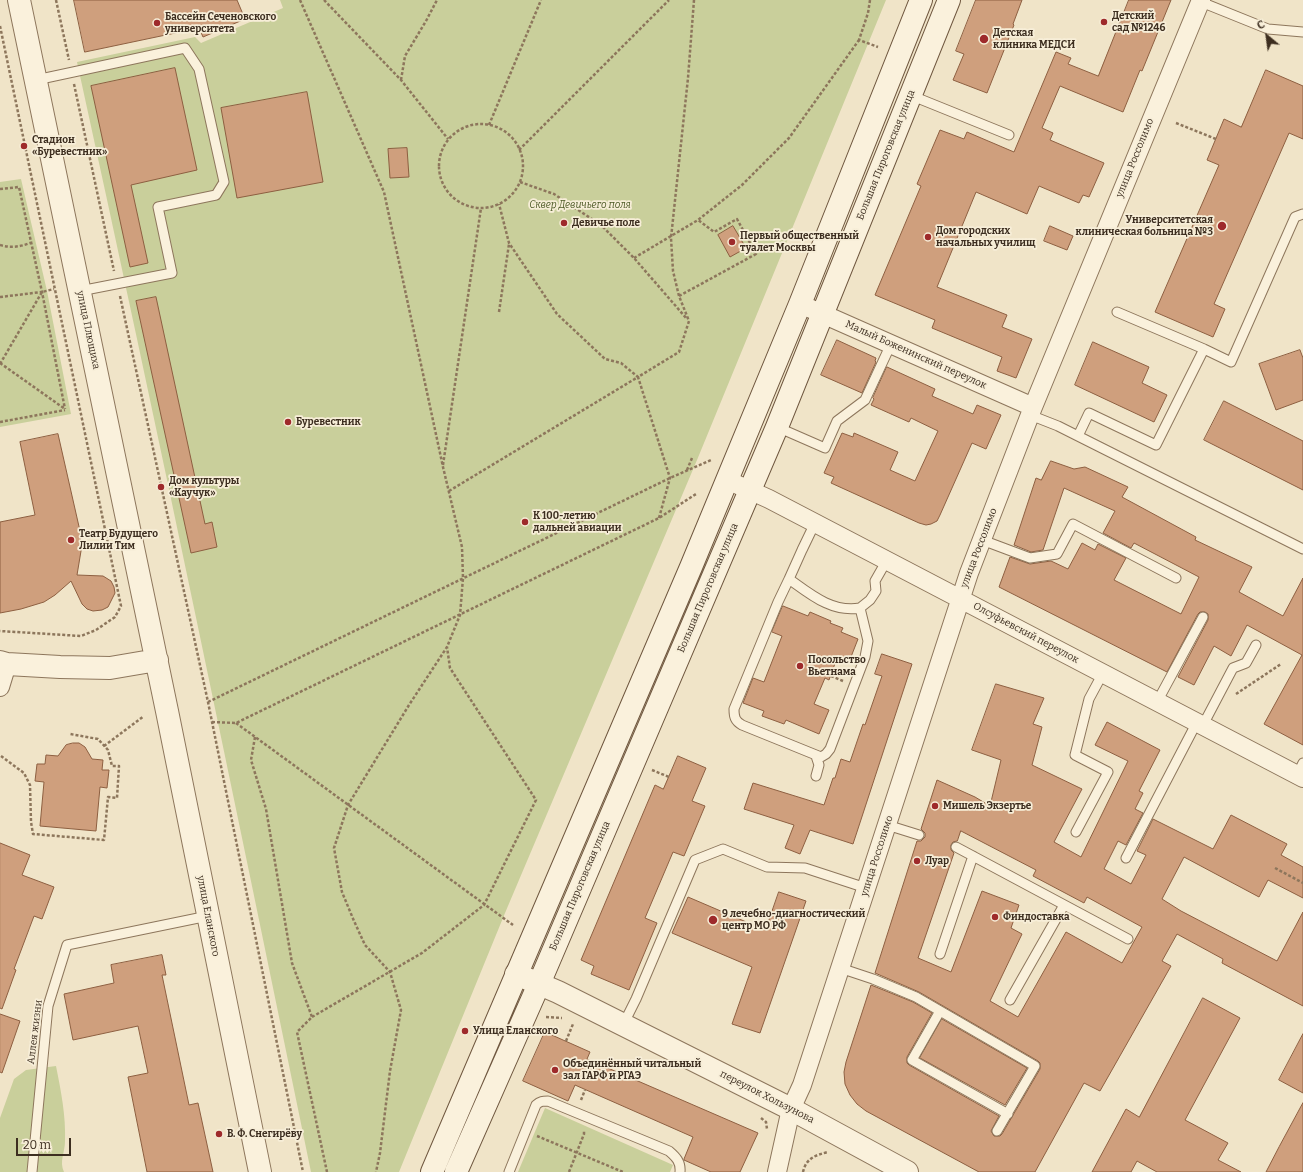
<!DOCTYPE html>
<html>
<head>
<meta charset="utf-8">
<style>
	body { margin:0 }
	#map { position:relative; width:1303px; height:1172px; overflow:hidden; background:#f0e4c8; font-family:Bitter,serif }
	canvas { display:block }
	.north { position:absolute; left:1247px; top:16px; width:40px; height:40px; -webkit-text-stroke:3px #f7eed8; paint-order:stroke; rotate:331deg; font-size:11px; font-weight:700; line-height:16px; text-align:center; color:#3d2e20 }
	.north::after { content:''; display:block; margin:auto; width:14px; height:18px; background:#3d2e20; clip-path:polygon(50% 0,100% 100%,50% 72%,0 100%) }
	.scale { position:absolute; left:16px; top:1138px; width:55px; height:18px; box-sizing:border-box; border:2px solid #3d2e20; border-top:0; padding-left:5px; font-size:12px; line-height:14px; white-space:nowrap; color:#3d2e20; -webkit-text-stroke:3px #f7eed8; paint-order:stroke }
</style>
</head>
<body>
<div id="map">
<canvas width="1303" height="1172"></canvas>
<div class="north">С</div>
<div class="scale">20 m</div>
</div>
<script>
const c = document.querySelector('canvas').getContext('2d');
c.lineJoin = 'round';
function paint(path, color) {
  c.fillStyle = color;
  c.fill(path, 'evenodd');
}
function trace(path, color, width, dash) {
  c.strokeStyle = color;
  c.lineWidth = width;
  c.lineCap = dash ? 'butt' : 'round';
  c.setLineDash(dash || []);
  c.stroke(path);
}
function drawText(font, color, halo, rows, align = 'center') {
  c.font = font + ' Bitter,serif';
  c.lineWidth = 3.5;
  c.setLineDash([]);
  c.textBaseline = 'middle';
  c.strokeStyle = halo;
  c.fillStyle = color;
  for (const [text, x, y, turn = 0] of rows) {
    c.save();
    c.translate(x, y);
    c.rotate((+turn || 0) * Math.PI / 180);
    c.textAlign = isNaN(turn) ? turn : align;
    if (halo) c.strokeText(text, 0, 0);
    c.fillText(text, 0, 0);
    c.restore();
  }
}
paint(new Path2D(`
	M280,0H886L697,460L505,913L399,1172H311C235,802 158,431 77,62L195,37L201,43L283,8Z
	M21,179L47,291L71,414L0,427V182Z
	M56,1066C61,1091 66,1116 65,1141C65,1153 59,1161 64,1172H0V1118L14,1079L26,1070Z
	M545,1108L673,1165L670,1172H518Z`), '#c9cf9b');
const building = new Path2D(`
	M74,0H237L245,19L203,37L199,28L85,52Z
	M976,0H1022L1013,24L1014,25L987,93L953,80L964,54L956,51Z
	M1129,0H1171L1142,71L1140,70L1123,112L1060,86L1042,128L1053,133L1050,140L1104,163L1089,197L1083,195L1079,203L1039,186L1027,214L976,192L937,287L1007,315L1002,327L1032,339L1016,378L997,371L1002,357L932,328L935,320L875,295L921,186L917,184L940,130L964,139L967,132L1014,152L1056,52L1071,58L1068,64L1098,76Z
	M175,68L197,170L131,185L148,263L130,267L91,86Z
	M1266,70L1303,86V139L1289,133L1214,304L1225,309L1213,337L1155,312L1219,165L1207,160L1224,119L1241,127Z
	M307,92L323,182L237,198L221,108Z
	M407,148L409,177L390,178L388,149Z
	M733,226L746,248L730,257L718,235Z
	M1050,226L1073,236L1067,250L1044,241Z
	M156,297L205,524L212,522L217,547L191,553L136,301Z
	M837,340L876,358L875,361L876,362L862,393L821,375Z
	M1093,342L1149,367L1142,383L1167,395L1154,422L1075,385Z
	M1300,350L1303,358V400L1276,410L1259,364Z
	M887,367L935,389L932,396L973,414L977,405L1001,415L986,449L972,443L940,515L937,521L931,524L926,525L919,523L831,483L834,477L824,473L842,433L853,437L854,433L898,452L890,470L915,481L938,431L911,418L909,422L871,405L874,399L873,398Z
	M1224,401L1303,441V490L1204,440Z
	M58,434L80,531L81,551L77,575L103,576L111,581L114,587L115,593L108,607L102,610L93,611L87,609L82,604L71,581L55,595L44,602L21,609L0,613V522L35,515L20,442Z
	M1051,461L1074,469L1085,467L1128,487L1122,497L1196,537L1195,540L1252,567L1239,592L1283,616L1303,578V745L1264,724L1302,655L1247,625L1231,656L1214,646L1194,685L1178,677L1208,620V614L1205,612H1200L1198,614L1167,672L999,587L1010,557L1030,564L1051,561L1068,569L1082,543L1095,550L1098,544L1126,558L1114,580L1181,614L1199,577L1134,543L1131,548L1103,533L1115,511L1064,488L1043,550L1031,552L1014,545L1036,478L1041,480Z
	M783,606L808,616L810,612L831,621L830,623L843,628L841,632L858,639L849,662L837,658L829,680L825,678L814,704L829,710L819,734L786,720L784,724L762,716L764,711L743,703L753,678L764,682L782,636L772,632Z
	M882,654L912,664L853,844L810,830L800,854L785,848L794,825L744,809L753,783L824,805L833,778H835L841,759L850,762L863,724L865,725L882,676L875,674Z
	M996,684L1044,698L1033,724L1042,727L1032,765L1082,789L1054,842L1081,857L1128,761L1095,745L1107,722L1160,750L1139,791L1143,793L1135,809L1143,813L1126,845L1118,841L1104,869L1131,884L1146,855L1137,851L1153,819L1213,849L1231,815L1287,844L1281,855L1303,867V898L1268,880L1259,897L1184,857L1162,899L1181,911L1277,961L1303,912V1006L1222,963L1223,959L1177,934L1162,961L1171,966L1100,1091L1084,1083L1035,1172H979L866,1111L857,1104L850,1095L845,1084L844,1072L846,1062L871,985L913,1002L932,1013L907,1057V1063L909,1065L999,1116L991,1131L994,1136H1000L1002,1134L1040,1069V1063L1038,1061L919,992L875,973L917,841H921L925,837V833L921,829L937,780L975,797L990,806L1001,760L972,750ZM961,831L1036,870L1033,876L1084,903L1087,897L1142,927L1122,963L1066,932L1018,1017L990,1001L1022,934L1011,928L1019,905L982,891L951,972L918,958L954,853L951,850V845L953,842L957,841Z
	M73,743H79L85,747L92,759L103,760L102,770H109L107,788L100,787L96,831L40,826L44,782L35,781L37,764H45L46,755L58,756L66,745Z
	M678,756L706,768L692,801L705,806L684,856L673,852L645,918L657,923L629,990L591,974L594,966L581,960L655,785L663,789Z
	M0,843L30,855L22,875L54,887L42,919L34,916L14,969L16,970L2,1009L0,1008Z
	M779,892L806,901L760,1033L732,1024L752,967L672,933L688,897L765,930Z
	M162,955L166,975H162L189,1105L198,1103L213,1172H147L128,1077L148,1073L138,1026L73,1040L64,994L114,983L111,965Z
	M1203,998L1240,1018L1185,1120L1228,1143L1218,1160L1241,1172H1157L1137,1161L1131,1172H1092L1126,1109L1139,1117Z
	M0,1014L20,1021L2,1073L0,1072Z
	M942,1019L1027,1068L1005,1105L920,1058Z
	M545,1032L590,1052L587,1059L758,1133L740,1172H711L684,1160V1159L693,1137L575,1085L568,1101L523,1081Z
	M1303,1034V1093L1279,1080Z
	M1303,1103V1172H1266L1279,1147Z`);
paint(building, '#cf9f7d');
trace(building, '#8d5f41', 1);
const service = new Path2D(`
	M1201,2L1268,29L1303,32
	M36,80L185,48L199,69L224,182L216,195L158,207L172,273L80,291
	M910,95L1009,135
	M1117,312L1204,349L1231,362L1295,217L1303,214
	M1030,415L1058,426L1303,549
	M777,427L825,448L837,421L865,400L891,344
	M1078,436L1089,413L1156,445L1204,349
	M815,523L802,550L789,579C810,594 832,613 860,608
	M982,540L1030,558L1057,554L1073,524L1176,578
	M789,579L778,602L734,709C734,717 735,721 742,725L821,757L826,754L830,749L865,657L868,641L860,608L870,600L876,591L875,581L887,560
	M1157,702L1203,617
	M1203,725L1233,668L1246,663L1256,645
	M1297,775L1303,763
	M816,776L819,765L816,756
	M887,825L919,835
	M1076,832L1108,772L1075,755L1089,699L1103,673
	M956,847L1128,939
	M1126,858L1197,722
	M940,954L973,856
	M840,968L873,979L916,997L1035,1066L997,1131
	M1010,1000L1064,905
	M940,1011L912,1060L1008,1114
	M623,1025L636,999L695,860L723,849L767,867L805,868L866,888
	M32,1172L48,1006L67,945L208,916
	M509,1172L536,1105C540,1101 543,1101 548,1101L669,1151C676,1157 681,1162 680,1172`);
const minor = new Path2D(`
	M800,304L1033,407
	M727,480L769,499L815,523L1303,778
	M0,687L7,664
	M777,1172L791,1109L802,1085L969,573L1033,407L1201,0`);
const tertiary = new Path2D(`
	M19,0L167,711L260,1172
	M0,662L7,664L60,667L110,668L157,660
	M516,974L558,992L791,1109L907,1172`);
const secondary = new Path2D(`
	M432,1172L691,567L800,304L921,0
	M456,1172L539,984L777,427L949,0`);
trace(service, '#8d765c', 11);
trace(minor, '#8d765c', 20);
trace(tertiary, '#8d765c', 24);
trace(secondary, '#6f573f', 24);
trace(new Path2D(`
	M56,0L69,60
	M300,0L384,192L443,467L462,547L463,578L460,615L447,647L409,705L348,805L334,848L342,892L354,921L365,945L390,972L401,1010L390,1071L380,1153L376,1172
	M324,0L401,80L448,139
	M870,0L868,13L859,40L878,47
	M0,26L121,606L115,617L96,630L81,636L0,631
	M401,80L405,56L426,21L437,0
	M74,84L114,271
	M1176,123L1216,139
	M439 166a42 42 0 1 1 84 0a42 42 0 1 1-84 0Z
	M489,125L541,0
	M519,150L669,0
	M520,182L554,194L601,225L634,258L687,319
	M0,189L19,187L42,292L65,409
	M0,245C10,248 20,247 30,243
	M634,258L698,220L742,185L789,138L859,40
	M120,296L208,702L303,1172
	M679,296L756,254L737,219L714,232L698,220
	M0,297L42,292
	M499,312L509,244
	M0,363L65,409
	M0,364L42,292L54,289
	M0,422L65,410
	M443,465L481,208
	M687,470L692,458
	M449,491L638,377L621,363L605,359L557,314L509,243L499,204
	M659,518L670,478L638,377L679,352L689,321L679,296L673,271L671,238L688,78L694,0
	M831,676L843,681
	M1236,694L1281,664
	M208,702L670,478L711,460
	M212,722L236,723L659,518L696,494
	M236,723L513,925
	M255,737L251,760L266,809L292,963L312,1017L297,1032L327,1172
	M104,746L144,716
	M1,756L24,773L30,785L31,822L33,834L104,840L108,797L117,798L119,766H112L108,750L98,739L70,734
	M652,770L669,777
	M1275,868L1303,883
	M312,1017L422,953L484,905L536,800L450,668L447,647
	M546,1017L562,1018
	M566,1041L573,1024
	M581,1100L585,1090
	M761,1118L766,1122L767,1129
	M537,1136L623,1172
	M569,1172L584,1134V1131
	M803,1172C806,1158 816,1155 828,1152`), '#8d765c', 2.5, [3, 2]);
trace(service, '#faf1dc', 9);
trace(minor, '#faf1dc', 18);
trace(tertiary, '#faf1dc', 22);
trace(secondary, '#faf1dc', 22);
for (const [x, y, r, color] of [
	[1104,22,4,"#9e2a2b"],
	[157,23,4,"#9e2a2b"],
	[984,39,5,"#9e2a2b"],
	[24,146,4,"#9e2a2b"],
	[564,223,4,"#9e2a2b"],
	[1222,226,5,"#9e2a2b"],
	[928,237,4,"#9e2a2b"],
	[732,242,4,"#9e2a2b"],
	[288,422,4,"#9e2a2b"],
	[161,487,4,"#9e2a2b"],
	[525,522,4,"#9e2a2b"],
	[71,540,4,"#9e2a2b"],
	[800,666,4,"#9e2a2b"],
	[935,806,4,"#9e2a2b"],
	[917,861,4,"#9e2a2b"],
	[995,917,4,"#9e2a2b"],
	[713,920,5,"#9e2a2b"],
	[465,1031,4,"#9e2a2b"],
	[555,1070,4,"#9e2a2b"],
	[219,1134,4,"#9e2a2b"]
]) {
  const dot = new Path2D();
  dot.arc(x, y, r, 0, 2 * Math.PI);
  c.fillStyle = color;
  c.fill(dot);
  trace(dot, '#f7eed8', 1.5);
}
drawText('bold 10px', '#3d2e20', '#f7eed8', [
	["Детский",1112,16],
	["сад №1246",1112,28],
	["Бассейн Сеченовского",165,17],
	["университета",165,29],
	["Детская",993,33],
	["клиника МЕДСИ",993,45],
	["Стадион",32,140],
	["«Буревестник»",32,152],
	["Университетская",1213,220,"right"],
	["клиническая больница №3",1213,232,"right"],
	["Девичье поле",572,223],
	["Дом городских",936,231],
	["начальных училищ",936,243],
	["Первый общественный",740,236],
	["туалет Москвы",740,248],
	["Буревестник",296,422],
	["Дом культуры",169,481],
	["«Каучук»",169,493],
	["К 100-летию",533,516],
	["дальней авиации",533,528],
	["Театр Будущего",79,534],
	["Лилии Тим",79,546],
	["Посольство",808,660],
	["Вьетнама",808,672],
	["Мишель Экзертье",943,806],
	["Луар",925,861],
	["9 лечебно-диагностический",722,914],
	["центр МО РФ",722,926],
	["Финдоставка",1003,917],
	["Улица Еланского",473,1031],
	["Объединённый читальный",563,1064],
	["зал ГАРФ и РГАЭ",563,1076],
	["В. Ф. Снегирёву",227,1134]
], 'left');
drawText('10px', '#3d2e20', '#f7eed8', [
	["Большая Пироговская улица",886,155,-68],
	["улица Россолимо",1135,158,-68],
	["улица Плющиха",88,330,78],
	["Малый Боженинский переулок",916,355,24],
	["улица Россолимо",979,548,-69],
	["Большая Пироговская улица",708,588,-67],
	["Олсуфьевский переулок",1026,633,28],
	["улица Россолимо",877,856,-72],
	["Большая Пироговская улица",580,886,-67],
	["улица Еланского",208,916,79],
	["Аллея жизни",35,1032,-83],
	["переулок Хользунова",767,1097,27]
]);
drawText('italic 10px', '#4d5a26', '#f7eed8', [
	["Сквер Девичьего поля",580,205]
]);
</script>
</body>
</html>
